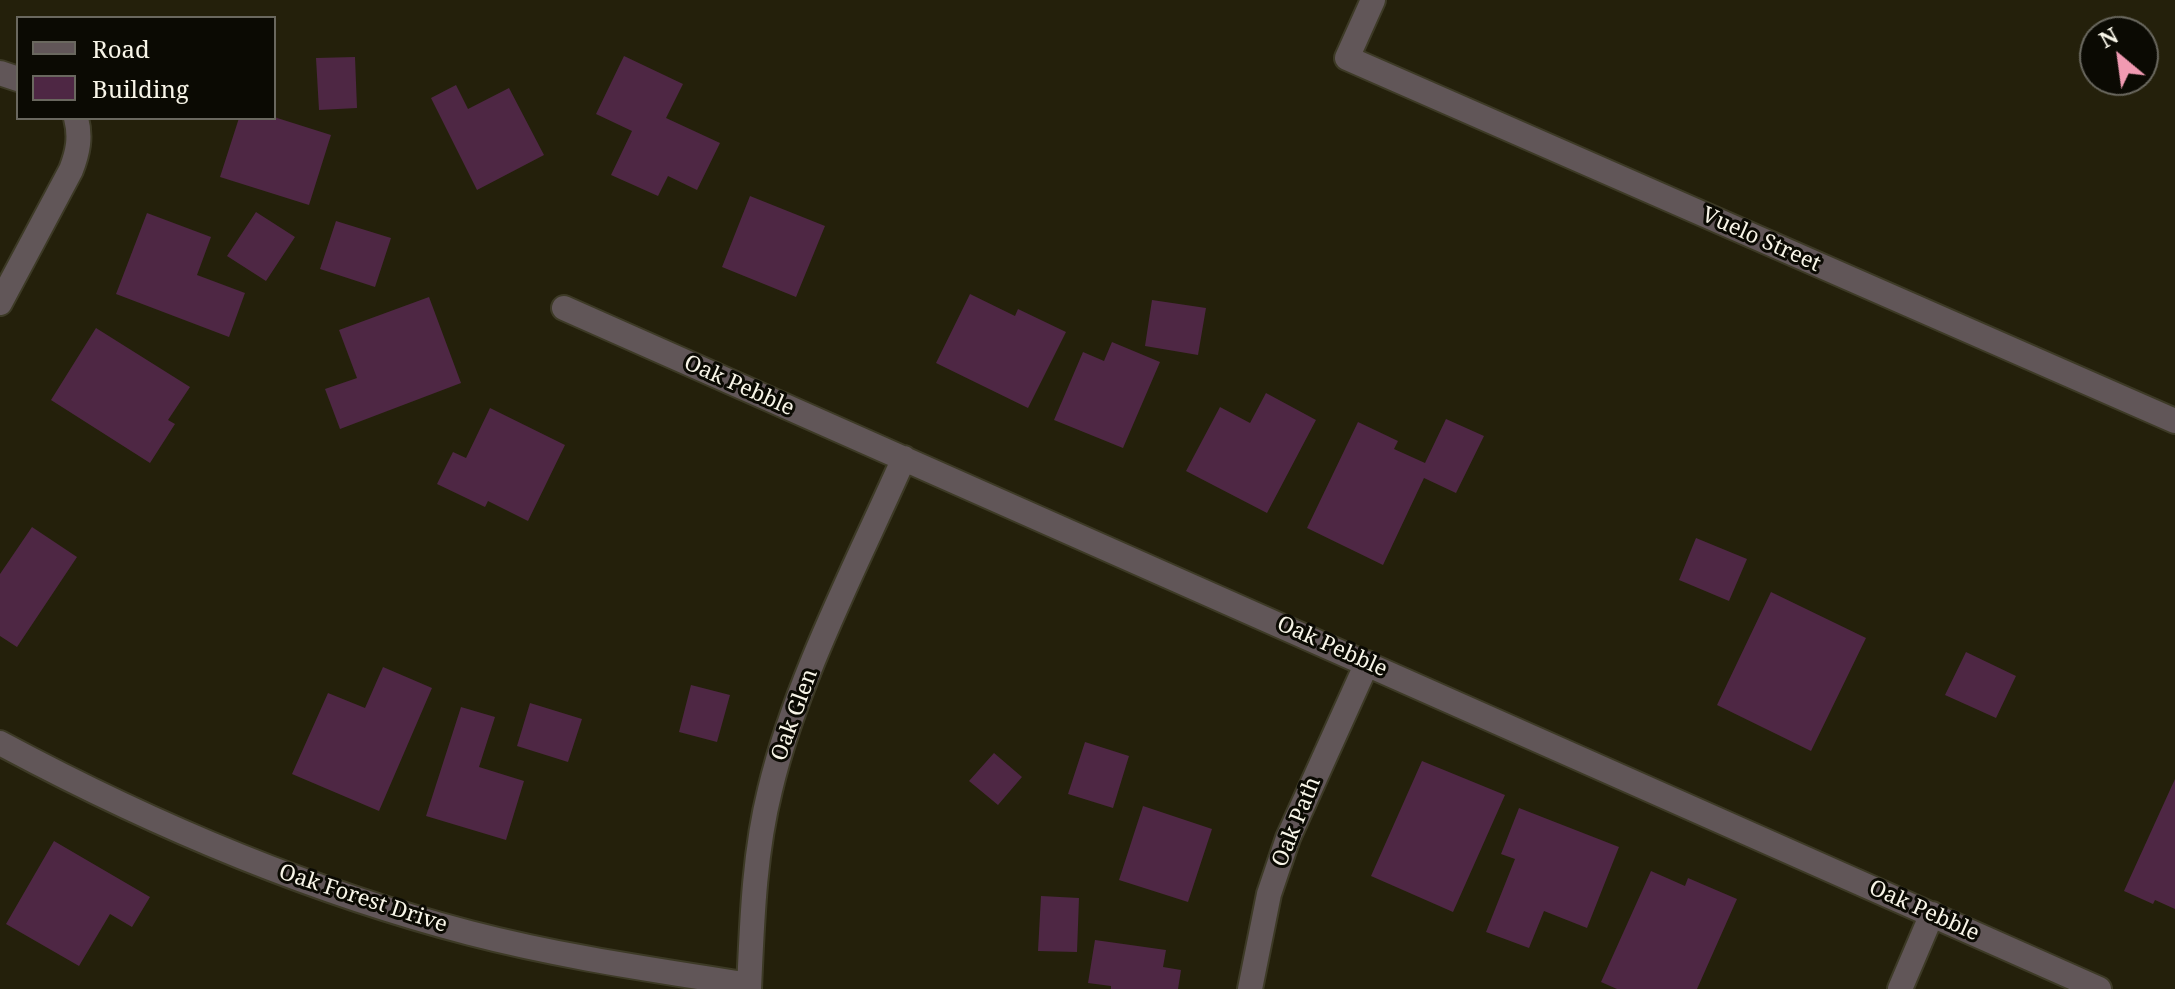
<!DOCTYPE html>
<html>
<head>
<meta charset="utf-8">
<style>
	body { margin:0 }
	#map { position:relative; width:2175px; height:989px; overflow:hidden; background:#24200b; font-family:"Noto Serif",serif }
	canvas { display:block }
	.legend { position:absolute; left:16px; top:16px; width:260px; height:104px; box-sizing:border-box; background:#0b0a03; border:2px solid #6a685f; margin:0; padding:10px 14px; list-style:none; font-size:24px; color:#f8f5e8 }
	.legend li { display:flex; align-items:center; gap:16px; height:40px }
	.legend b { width:40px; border:2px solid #6a685f }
	.north { position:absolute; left:2079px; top:16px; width:80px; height:80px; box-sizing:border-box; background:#0b0a03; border:2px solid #6a685f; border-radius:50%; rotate:331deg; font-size:22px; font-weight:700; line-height:32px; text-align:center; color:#f8f5e8 }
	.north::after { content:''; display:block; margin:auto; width:28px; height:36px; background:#f19ab2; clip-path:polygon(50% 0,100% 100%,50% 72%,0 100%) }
</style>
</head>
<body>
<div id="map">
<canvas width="2175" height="989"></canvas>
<ul class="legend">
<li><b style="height:10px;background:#615658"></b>Road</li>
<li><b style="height:22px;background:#4e2744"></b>Building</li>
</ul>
<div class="north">N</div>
</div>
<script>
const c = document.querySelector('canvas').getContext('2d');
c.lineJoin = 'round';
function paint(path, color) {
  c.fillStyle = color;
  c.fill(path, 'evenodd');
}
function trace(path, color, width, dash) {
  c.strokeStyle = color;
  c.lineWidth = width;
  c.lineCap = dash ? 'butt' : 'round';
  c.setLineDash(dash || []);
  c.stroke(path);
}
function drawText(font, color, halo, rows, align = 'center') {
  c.font = font + ' "Noto Serif",serif';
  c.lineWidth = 6;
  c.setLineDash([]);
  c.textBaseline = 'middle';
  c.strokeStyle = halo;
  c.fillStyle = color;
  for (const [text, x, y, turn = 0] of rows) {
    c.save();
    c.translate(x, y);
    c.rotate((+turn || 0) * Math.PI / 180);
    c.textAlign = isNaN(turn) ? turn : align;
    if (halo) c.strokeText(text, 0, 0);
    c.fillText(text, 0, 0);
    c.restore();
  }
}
paint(new Path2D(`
	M624,56L683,84L666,118L720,143L697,190L668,176L658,196L611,175L632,131L596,114Z
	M355,57L357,108L319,110L316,58Z
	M456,85L468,109L509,88L544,155L477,190L431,98Z
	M274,117L331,135L309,205L220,177L239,118Z
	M750,196L825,226L796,297L722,267Z
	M256,212L295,237L266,281L227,256Z
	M147,213L211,237L197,275L245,293L229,337L116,294Z
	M336,221L391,238L375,287L320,269Z
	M970,294L1015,316L1018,309L1066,332L1028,408L936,363Z
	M429,297L461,383L340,429L325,389L357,378L339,330Z
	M1152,300L1206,308L1198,355L1145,346Z
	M96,328L190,387L168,420L175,424L150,463L51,400Z
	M1112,342L1160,362L1123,448L1054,420L1083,352L1104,361Z
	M1266,393L1316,420L1267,513L1186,471L1220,407L1250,423Z
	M490,408L565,445L528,521L488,501L485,507L437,484L453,452L466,458Z
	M1446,419L1484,436L1456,493L1424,478L1383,565L1307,528L1358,422L1398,441L1394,449L1425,463Z
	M32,527L77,557L17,647L0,636V574Z
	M1696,538L1747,559L1729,601L1679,580Z
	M1771,592L1866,638L1811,751L1717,705Z
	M1966,652L2016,676L1996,718L1945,695Z
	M383,667L432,688L379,811L292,774L328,693L365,708Z
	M691,685L730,695L717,742L679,732Z
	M530,703L582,719L568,762L517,746Z
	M461,707L495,717L479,767L524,781L506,840L426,816Z
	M1085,742L1129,756L1113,808L1068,794Z
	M994,753L1022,777L998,805L969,781Z
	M1422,761L1505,795L1453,912L1371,876Z
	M2175,779V909L2155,900L2153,904L2124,891Z
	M1143,806L1212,829L1188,902L1119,880Z
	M1519,808L1619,847L1587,928L1544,911L1529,948L1486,932L1515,859L1501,854Z
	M54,841L150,897L132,927L110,914L79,966L6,924Z
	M1651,871L1685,886L1688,878L1737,899L1697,989H1617L1601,982Z
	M1041,896L1079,898L1077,952L1038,951Z
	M1095,940L1166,950L1163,967L1181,970L1178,989H1111V986L1088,983Z`), '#4e2744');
const minor = new Path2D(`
	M1373,0L1347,58L2175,421
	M0,73L18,79
	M0,303L71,170C78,152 81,137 76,118
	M564,308L2099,989
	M0,743C149,823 306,890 470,933C562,957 655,970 749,985
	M749,989C752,923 754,854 770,790C796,680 858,562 904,458
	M1250,989L1269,894L1288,838L1367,663
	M1900,989L1932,914`);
trace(minor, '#3d3a26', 28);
trace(minor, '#615658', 24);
drawText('22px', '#f8f5e8', '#0b0a03', [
	["Vuelo Street",1761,240,24],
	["Oak Pebble",739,386,24],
	["Oak Pebble",1332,647,24],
	["Oak Glen",795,715,-70],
	["Oak Path",1297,822,-68],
	["Oak Forest Drive",363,899,18],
	["Oak Pebble",1924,911,24]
]);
</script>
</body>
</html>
